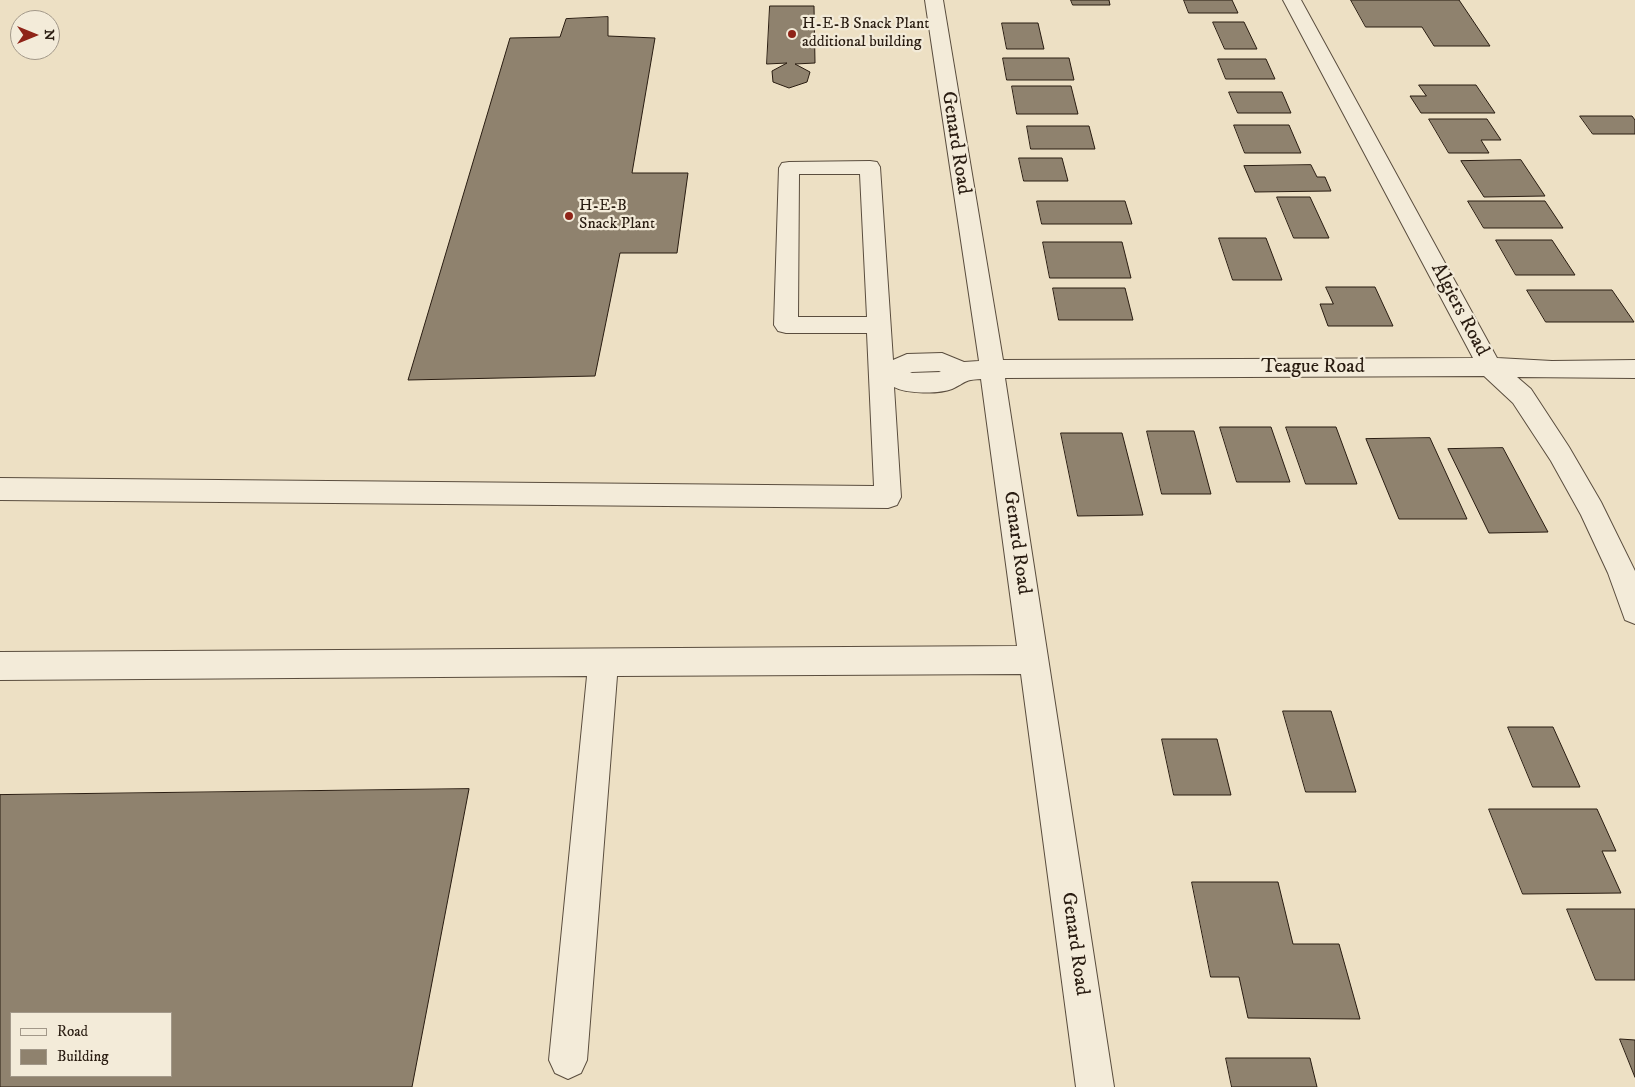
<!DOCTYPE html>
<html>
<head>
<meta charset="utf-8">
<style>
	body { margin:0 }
	#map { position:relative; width:1635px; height:1087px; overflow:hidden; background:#ede0c4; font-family:"IM FELL DW Pica",serif }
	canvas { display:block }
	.legend { position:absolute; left:10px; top:1012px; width:162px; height:65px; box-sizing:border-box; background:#f3ebd9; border:1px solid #a29889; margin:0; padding:6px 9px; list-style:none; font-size:15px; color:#291c11 }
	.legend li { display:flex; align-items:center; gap:10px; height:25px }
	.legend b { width:25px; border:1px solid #a29889 }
	.north { position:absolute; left:10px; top:10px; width:50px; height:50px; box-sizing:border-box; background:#f3ebd9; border:1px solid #a29889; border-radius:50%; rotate:90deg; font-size:14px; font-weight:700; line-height:20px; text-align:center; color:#291c11 }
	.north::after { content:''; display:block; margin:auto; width:18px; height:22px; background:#8f2418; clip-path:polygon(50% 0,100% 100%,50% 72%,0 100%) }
</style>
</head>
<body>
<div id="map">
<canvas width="1635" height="1087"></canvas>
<ul class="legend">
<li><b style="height:6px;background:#f3ebd9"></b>Road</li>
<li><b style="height:14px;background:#8f826e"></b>Building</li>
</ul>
<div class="north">N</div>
</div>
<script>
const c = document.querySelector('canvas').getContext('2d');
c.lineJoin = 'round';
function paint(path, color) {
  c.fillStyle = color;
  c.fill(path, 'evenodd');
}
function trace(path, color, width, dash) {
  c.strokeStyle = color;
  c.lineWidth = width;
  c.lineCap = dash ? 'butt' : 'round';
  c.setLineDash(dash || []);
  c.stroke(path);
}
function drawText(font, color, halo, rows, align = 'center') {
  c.font = font + ' "IM FELL DW Pica",serif';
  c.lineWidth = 4.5;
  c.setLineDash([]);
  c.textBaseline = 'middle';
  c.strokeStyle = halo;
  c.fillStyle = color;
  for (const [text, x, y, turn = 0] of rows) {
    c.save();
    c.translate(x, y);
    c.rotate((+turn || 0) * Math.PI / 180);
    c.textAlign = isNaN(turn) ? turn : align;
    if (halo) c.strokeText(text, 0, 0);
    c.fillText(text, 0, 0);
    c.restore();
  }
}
const building = new Path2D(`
	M1071,0H1109L1110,5H1073Z
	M1184,0H1232L1238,13H1189Z
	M1351,0H1459L1490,46H1434L1422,27H1366Z
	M770,6H814L815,63L795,64L810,72L807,82L789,88L773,82L772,71L787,63L767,64Z
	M608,17V36L655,38L632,173H688L677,253H620L595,376L408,380L510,38L560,37L566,19Z
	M1213,22H1244L1257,49H1225Z
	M1002,23H1038L1044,49H1007Z
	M1003,58H1069L1074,80H1007Z
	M1218,59H1266L1275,79H1226Z
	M1419,85H1476L1495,113H1421L1410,96H1426Z
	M1012,86H1071L1078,114H1017Z
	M1229,92H1282L1291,113H1238Z
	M1580,116H1632L1635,120V134H1593Z
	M1429,119H1487L1501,140H1481L1489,153H1449Z
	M1234,125H1289L1301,153H1245Z
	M1027,126H1089L1095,149H1031Z
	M1019,158H1062L1068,181H1024Z
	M1521,160L1545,196L1484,197L1461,161Z
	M1311,165L1317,177H1325L1331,191L1255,192L1244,166Z
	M1277,197H1310L1329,238H1294Z
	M1037,201H1125L1132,224H1042Z
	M1468,201H1545L1563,228H1484Z
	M1219,238H1266L1282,280H1233Z
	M1496,240H1552L1575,275H1516Z
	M1043,242H1122L1131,278H1050Z
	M1326,287H1375L1393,326H1328L1320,304H1333Z
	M1053,288H1125L1133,320H1059Z
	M1527,290H1612L1634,322H1546Z
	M1220,427H1271L1290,482H1237Z
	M1286,427H1336L1357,484H1306Z
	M1147,431H1194L1211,494H1162Z
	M1061,433H1122L1143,515L1078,516Z
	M1430,438L1467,519H1399L1366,439Z
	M1503,448L1548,532L1489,533L1448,449Z
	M1283,711H1331L1356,792H1306Z
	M1508,727H1553L1580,787H1533Z
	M1162,739H1217L1231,795H1174Z
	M469,789L412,1087H0V795ZM11,1013H171V1076H11Z
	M1489,809H1597L1616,851H1602L1621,893L1523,894Z
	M1192,882H1278L1293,944H1339L1360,1019L1248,1018L1239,977H1211Z
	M1567,909H1635V980H1596Z
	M1620,1039L1635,1040V1077Z
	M1226,1058H1310L1317,1087H1232Z`);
paint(building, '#8f826e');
trace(building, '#291c11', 1);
const minor = new Path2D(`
	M925,0H943L1003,360L1473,358L1283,0H1301L1497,358L1552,361L1635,360V378L1517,377L1531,389L1569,447L1601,502L1635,571V624L1625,620L1608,573L1581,515L1551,461L1513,403L1484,376L1005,378L1114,1087H1076L1021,674L617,676L587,1060L581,1073L568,1079L555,1073L549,1060L587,676L0,680V652L1017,646L981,379C963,380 967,382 952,389C940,394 906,394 894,387L901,497L897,505L888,508L0,500V478L874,486L867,333H786L778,331L774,325L779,168L782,163L789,162L870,161L877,162L880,167L893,360L907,354L942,353L964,362L979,361ZM799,174H860L867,317H798ZM939,371L941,372L910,373L912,372Z`);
trace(minor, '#5a4d3e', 2);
paint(minor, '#f3ebd9');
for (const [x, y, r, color] of [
	[792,34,5,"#8f2418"],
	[569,216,5,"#8f2418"]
]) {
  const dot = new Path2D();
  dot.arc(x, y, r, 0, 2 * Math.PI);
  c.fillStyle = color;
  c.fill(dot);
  trace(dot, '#f3ebd9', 2);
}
drawText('16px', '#291c11', '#f3ebd9', [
	["H-E-B Snack Plant",802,25],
	["additional building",802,43],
	["H-E-B",579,207],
	["Snack Plant",579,225]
], 'left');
drawText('20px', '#291c11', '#f3ebd9', [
	["Genard Road",955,143,81],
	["Algiers Road",1459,310,62],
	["Teague Road",1313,368],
	["Genard Road",1016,543,82],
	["Genard Road",1074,944,82]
]);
</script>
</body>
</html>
